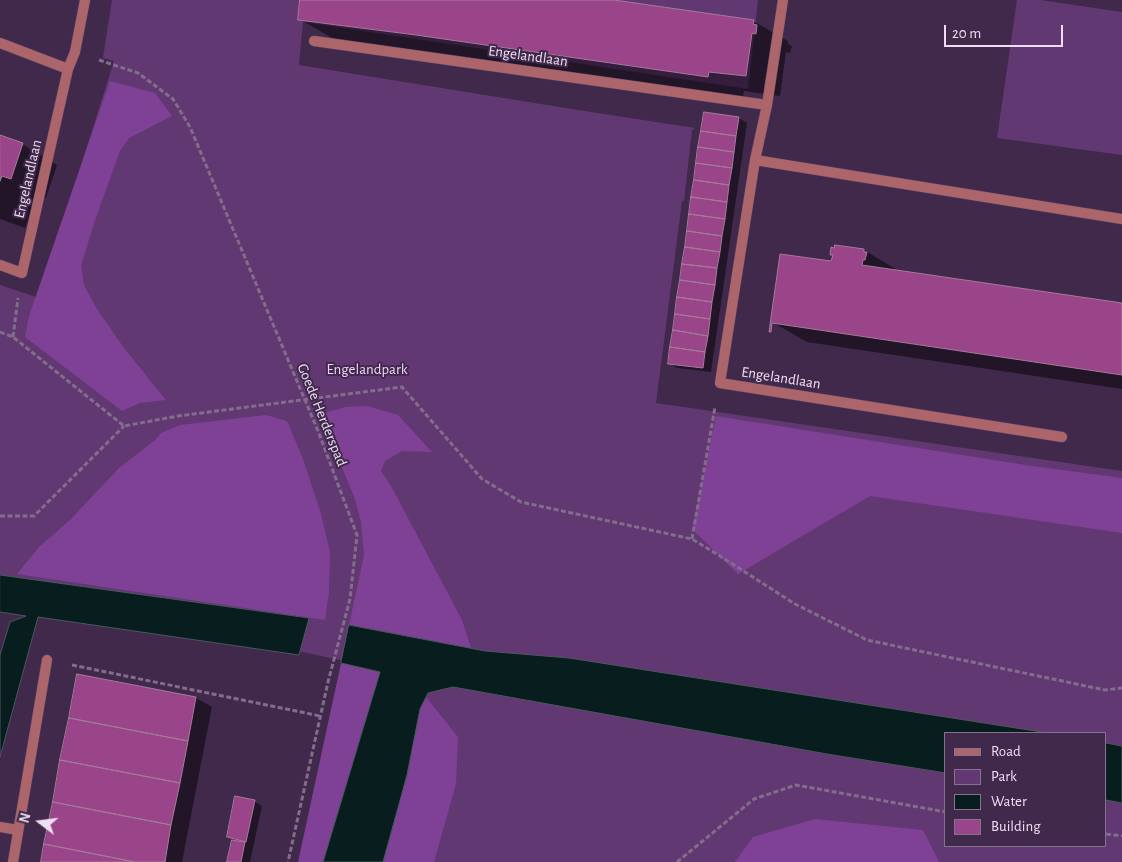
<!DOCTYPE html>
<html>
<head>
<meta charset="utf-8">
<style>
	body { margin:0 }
	#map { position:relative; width:1122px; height:862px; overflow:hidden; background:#41294b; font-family:"Alegreya Sans",sans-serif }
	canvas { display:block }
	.legend { position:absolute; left:944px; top:732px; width:162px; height:115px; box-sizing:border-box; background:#41294b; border:1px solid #86718e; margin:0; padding:6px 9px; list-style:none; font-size:15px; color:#eddef3 }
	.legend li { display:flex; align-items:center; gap:10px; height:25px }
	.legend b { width:25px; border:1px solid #86718e }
	.north { position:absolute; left:15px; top:797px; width:50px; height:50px; -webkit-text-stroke:4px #41294b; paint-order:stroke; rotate:285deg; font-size:14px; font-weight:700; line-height:20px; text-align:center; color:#eddef3 }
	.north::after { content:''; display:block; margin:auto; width:18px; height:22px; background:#eddef3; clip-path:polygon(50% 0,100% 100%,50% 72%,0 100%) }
	.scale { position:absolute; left:944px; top:25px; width:119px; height:22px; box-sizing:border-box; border:2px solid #eddef3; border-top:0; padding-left:6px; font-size:15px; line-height:18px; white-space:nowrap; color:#eddef3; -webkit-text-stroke:4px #41294b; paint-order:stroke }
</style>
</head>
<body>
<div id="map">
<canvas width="1122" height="862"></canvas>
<ul class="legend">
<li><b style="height:6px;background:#ac656a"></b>Road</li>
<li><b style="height:14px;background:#623873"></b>Park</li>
<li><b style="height:14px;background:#071d1e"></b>Water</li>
<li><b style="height:14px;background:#9a4489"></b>Building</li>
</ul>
<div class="north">N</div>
<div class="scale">20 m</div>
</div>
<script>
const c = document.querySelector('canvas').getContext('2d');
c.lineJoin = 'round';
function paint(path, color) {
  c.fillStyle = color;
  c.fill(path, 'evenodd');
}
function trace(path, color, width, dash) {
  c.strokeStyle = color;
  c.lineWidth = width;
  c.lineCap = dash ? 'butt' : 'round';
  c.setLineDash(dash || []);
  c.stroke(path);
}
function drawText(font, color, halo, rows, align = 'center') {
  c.font = font + ' "Alegreya Sans",sans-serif';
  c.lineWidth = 4;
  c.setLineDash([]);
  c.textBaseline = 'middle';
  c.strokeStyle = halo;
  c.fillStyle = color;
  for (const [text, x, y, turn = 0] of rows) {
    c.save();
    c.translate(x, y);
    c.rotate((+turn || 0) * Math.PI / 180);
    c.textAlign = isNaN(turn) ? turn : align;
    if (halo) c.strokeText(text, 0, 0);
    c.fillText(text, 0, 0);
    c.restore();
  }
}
paint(new Path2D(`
	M112,0H758L748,89L303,22L299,65L578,110L695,128L692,130L684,201H682L656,403L1122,471V862H376L425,678L293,650L0,607V285L39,298L114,61L103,58ZM946,733H1106V846H946Z
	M1017,0H1040L1122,12V155L997,138Z`), '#623873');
paint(new Path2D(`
	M110,81L155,93L172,116L129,138L120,151L95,220L81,266L84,285L97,309L124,348L166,400L140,403L122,411L25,337L29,316Z
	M367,406L398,415L432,452L402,451L385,461L381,471L390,484L462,620L471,648L349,625L364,555L361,522L355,499L320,414L346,407Z
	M266,415L287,421L303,459L321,514L330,552L329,592L325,620L17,574L39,547L70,520L119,468L155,440L161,433L180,425Z
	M716,416L1032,466L1122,478V533L870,496L738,574L692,529Z
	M341,663L381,671L323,862H298Z
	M426,697L458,737L456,784L434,862H383L407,775L420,709Z
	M815,819L923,830L939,862H735L753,837Z`), '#7e4195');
const water = new Path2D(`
	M0,575L309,618L299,655L38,617L0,757V655L10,622L26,616L0,612Z
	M349,625L485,651L569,658L1048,733H946V773L827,754L453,687L428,693L420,709L407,775L383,862H323L380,672L341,663Z
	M1106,743L1122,746V803L1106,800Z`);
paint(water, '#071d1e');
trace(water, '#4c575e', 1);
paint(new Path2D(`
	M302,0H606L753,21L788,41V44L792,46L790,53L786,52L780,96L744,91L743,97L452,55L334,39L299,19Z
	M705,113L739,118L747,123L711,372L677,368L669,363Z
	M0,137L22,144L57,165L46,198L37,195L25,228L0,219Z
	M864,250L899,271L1122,304V389L807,342L772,322L832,262Z
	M78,675L196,698L212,707L182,862H42Z
	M254,801L262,806L250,862H229L234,840L228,837Z`), '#0007');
const building = new Path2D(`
	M300,0H614L754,20L753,24L757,25L756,34L752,33L746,76L709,72L708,77L416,35L298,20Z
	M704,112L739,117L736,136L701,131Z
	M701,131L736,136L734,152L698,147Z
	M0,135L23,143L11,179L2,176L0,181Z
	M698,147L734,152L732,168L696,163Z
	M696,163L732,168L729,185L694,180Z
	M694,180L729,185L727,202L691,197Z
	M691,197L727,202L725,219L689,214Z
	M689,214L725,219L722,236L687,231Z
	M687,231L722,236L720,252L685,247Z
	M835,245L864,249V252H867L865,260H863L862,265L1122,303V375L772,323L771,332H769L780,254L831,261L833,255H830L831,247L834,248Z
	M685,247L720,252L717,268L682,264Z
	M682,264L717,268L715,285L680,280Z
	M680,280L715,285L712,302L677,297Z
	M677,297L712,302L710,319L675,314Z
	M675,314L710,319L708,336L673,330Z
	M673,330L708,336L705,352L670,347Z
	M670,347L705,352L703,368L668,364Z
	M77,674L196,697L188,741L69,718Z
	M69,718L188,741L180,783L60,760Z
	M60,760L180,783L171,825L53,802Z
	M235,796L255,800L246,842L227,837Z
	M53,802L171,825L165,862H135L44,844Z
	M232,840L245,842L241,862H227Z
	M44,844L135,862H41Z`);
paint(building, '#9a4489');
trace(building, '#a47b99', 1);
const street = new Path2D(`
	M783,0L767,105L755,160L720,383L1062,437
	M314,41L767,105
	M0,43L68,69
	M755,160L1122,219
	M0,265L22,273L68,69L75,52L85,0
	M0,827L18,830
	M13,862L47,660`);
trace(street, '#5d4666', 11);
trace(new Path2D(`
	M99,60L138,73L173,99L190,127L318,431L357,535L350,599L328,682L288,862
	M0,332L13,337L124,426L178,416L402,387L482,479L521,502L692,539L720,556L795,604L867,640L1105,690L1122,688
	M13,337L18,298
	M0,516H34L124,426
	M692,539L715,407
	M72,665L320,716
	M1106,834L1122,836
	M677,862L754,799L796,785L946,812`), '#826d8a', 3, [5, 2.5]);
trace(street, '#ac656a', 10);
drawText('15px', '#eddef3', '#41294b', [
	["Engelandlaan",528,56,8],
	["Engelandlaan",28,179,-77],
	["Engelandlaan",781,378,9],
	["Goede Herderspad",322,415,68]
]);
drawText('15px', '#f2d2ff', '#41294b', [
	["Engelandpark",367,369]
]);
</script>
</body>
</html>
